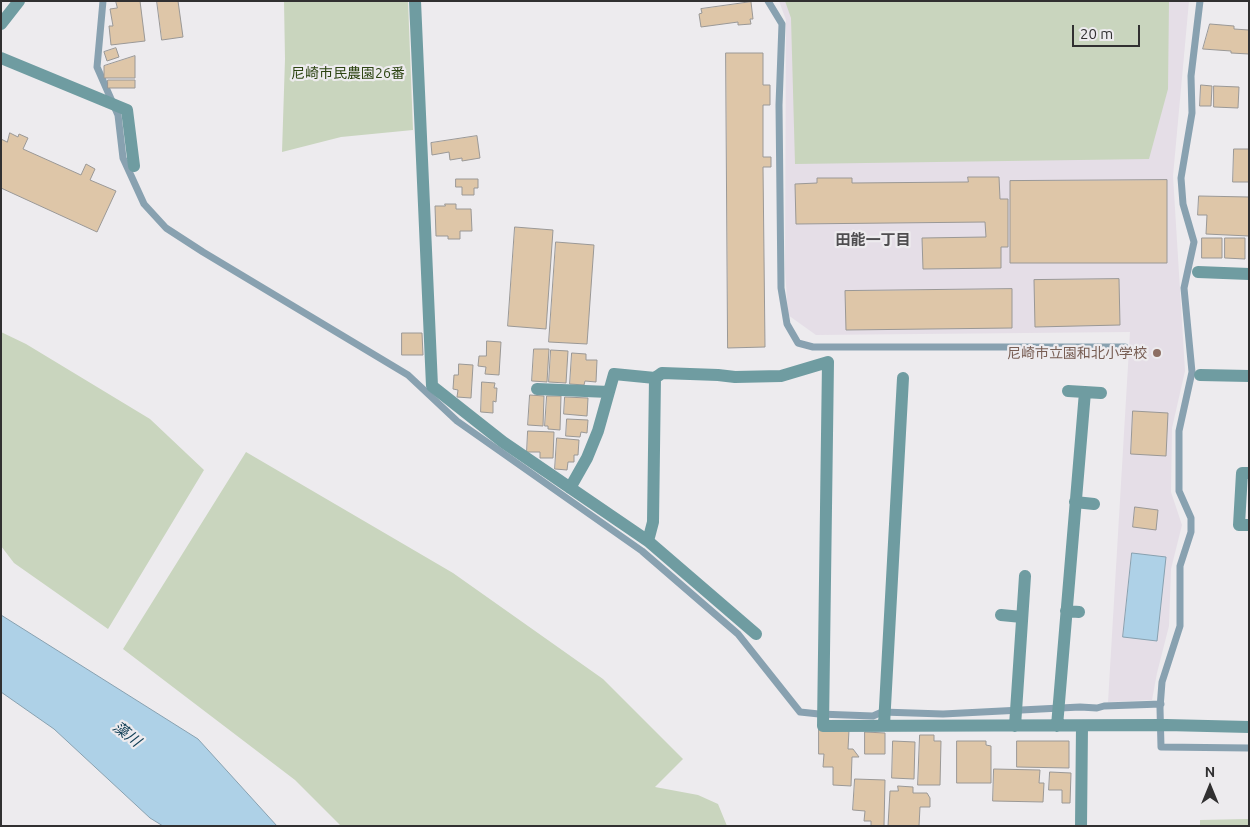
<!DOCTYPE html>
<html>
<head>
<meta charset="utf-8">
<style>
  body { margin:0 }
  #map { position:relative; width:1250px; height:827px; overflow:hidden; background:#edebee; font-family:Ubuntu,sans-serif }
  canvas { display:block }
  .frame { position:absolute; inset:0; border:2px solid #313031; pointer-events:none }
  .north { position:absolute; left:1185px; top:762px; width:50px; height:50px; -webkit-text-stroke:4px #edebee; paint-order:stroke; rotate:0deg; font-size:14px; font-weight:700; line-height:20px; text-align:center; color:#313031 }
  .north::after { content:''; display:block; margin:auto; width:18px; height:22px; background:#313031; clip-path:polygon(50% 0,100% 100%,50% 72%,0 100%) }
  .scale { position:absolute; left:1072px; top:25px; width:68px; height:22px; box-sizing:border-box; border:2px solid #313031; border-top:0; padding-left:6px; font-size:15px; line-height:18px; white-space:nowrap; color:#313031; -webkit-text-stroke:4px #edebee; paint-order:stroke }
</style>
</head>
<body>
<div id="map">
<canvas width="1250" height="827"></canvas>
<div class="frame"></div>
<div class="north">N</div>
<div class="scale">20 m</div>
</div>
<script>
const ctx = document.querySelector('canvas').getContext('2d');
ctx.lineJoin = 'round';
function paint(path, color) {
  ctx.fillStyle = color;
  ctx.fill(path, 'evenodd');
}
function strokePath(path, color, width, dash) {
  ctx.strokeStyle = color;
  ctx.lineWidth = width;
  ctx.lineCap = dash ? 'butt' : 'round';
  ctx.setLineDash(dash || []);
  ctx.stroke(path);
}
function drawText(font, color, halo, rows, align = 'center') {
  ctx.font = font + ' Ubuntu,"Noto Sans JP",sans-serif';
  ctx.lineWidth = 4.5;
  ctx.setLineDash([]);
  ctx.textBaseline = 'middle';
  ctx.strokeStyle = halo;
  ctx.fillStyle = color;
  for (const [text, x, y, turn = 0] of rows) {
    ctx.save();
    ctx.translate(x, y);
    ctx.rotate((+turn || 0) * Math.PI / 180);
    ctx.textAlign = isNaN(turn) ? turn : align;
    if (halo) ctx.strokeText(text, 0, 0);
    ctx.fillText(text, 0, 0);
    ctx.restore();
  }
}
paint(new Path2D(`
  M779 1H1189L1173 176 1185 371 1172 428 1171 492 1182 525 1171 569 1169 626 1157 673 1152 700 1108 702 1130 332 816 335 788 315 785 269 786 20Z`), '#e5dee7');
paint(new Path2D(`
  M284 1H408L413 130 341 137 282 152 285 59Z
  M785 1H1169L1168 89 1149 159 795 164 791 18Z
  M1 332 26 344 150 419 204 470 108 629 14 563 1 546Z
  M246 452 453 573 603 679 683 759 655 787 698 795 718 804 727 826H341L295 780 123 649Z
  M1249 819V826H1200V820Z`), '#c9d5be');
const water = new Path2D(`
  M1132 553 1166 557 1157 641 1123 637Z
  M1 615 198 739 277 826H163L150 818 54 729 1 692Z`);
paint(water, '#aed1e7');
strokePath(water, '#88a1b0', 1);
strokePath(new Path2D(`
  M103 1 97 67 118 115 123 158 144 204 166 228 203 252 408 375 457 421 642 551 738 634 800 712 819 714 873 716 882 712 943 714 1080 707 1097 708 1104 706 1161 704
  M768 1 782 24 779 105 781 288 787 324 798 343 813 347H1125
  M1200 1 1191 76 1192 113 1181 178 1183 204 1194 242 1184 288 1192 372 1179 431V491L1191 518V532L1180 566V626L1162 682 1160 708 1161 747 1249 748`), '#88a1b0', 7);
const building = new Path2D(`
  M116 1H140L145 41 111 45 109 26H113L110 9 117 8Z
  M157 1H178L183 37 162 40Z
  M751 2 753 19H750L751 24 738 25V22L701 27 699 14 702 13 701 9Z
  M1210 24 1234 26V29L1249 30V54L1231 53V51L1203 49Z
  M116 48 119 57 107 61 104 52Z
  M726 53H763V85H770V105H763V157H771V167H763L765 347 728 348Z
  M135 56V78H104V66Z
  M108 80H135V88H108Z
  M1201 85 1212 86 1211 106H1200Z
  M1214 86 1239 87 1238 108 1214 107Z
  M10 133 18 137 19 134 28 138 23 149 81 175 86 164 95 169 90 180 116 191 97 232 1 188V139L7 142Z
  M477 136 480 158 462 161V158L450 160 449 152 432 155 431 143Z
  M1234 149H1249V182H1233Z
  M968 177H999L1000 199H1008V247H1001V268L923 269 922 238 986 237 985 222 796 224 795 184 817 183V178H852V183L968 182Z
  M456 179H478V188H474V195H462V187H456Z
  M1167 180V263H1010V181Z
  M1199 196 1249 197V236L1206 234 1207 215H1198Z
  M445 204H456V209H471L472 231H460V239H448V236H436L435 206H445Z
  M515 227 553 230 546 329 508 326Z
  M1202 238H1222V258H1202Z
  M1225 238H1245V259L1225 258Z
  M556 242 594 245 587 344 549 342Z
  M1119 279 1120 325 1035 327 1034 280Z
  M1012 289V328L846 330 845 291Z
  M402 333H422L423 355H402Z
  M487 341 501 342 499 375 485 374 486 367 478 366 479 356H486Z
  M534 349H549L547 382 532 381Z
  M551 350 568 351 566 383 549 382Z
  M572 353 586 354V360H597L596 382 585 381 584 385 570 384Z
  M459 364 473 365 471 398 457 397 458 390 453 389 454 375H458Z
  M482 382 495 383 494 388H497L496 402 493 401V413L481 412Z
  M530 395 544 396 543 426 528 425Z
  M547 396H561L560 430 548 429V426H545Z
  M565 397 588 398 587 416 564 414Z
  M1133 411 1168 413 1166 456 1131 454Z
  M567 419 588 420 587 433 581 432 580 437 566 436Z
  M528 431 554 432 553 458H540V452H527Z
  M557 438 579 440 578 455H574V462H568L567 470 555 469Z
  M1135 507 1158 510 1156 530 1133 527Z
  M819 729 849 730 848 749H853L859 757H852L851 786 833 785V767H823L824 754H819Z
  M865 732 885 733V754H865Z
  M920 735H934V741H941L940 785H918Z
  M893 741 915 742 914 779 892 778Z
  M957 741H986V745L991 746V783H957Z
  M1017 741H1069V768L1017 767Z
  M994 769 1040 770 1039 783H1044L1043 802 993 801Z
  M1050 772 1071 773 1070 803H1062V790H1049Z
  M855 779 885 780 884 826H871V821H864L865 811 853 810Z
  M898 786 913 787V793H927L930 798V807H920L919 826H888L890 791H898Z`);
paint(building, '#dec6a8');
strokePath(building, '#9a9896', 1);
strokePath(new Path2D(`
  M415 1 432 386 503 442 648 541 756 634
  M1 24 19 1
  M1 58 127 110 134 166
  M1198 272 1249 274
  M1200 375 1249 376
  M537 389 609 392
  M1068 391 1101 393
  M1249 473H1242L1239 525H1249
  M570 488 587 458 598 431 614 374 655 378 662 373 718 375 735 377 781 376 828 362 823 726 1166 725 1249 727
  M1075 502 1094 504
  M648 541 653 522 655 378
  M1066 611 1079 612
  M1001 615 1022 617
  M884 725 903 378
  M1015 726 1025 576
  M1057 726 1085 392
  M1081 826 1082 726`), '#6f9ca1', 12);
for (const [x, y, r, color] of [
  [1157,353,5,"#8d6e63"]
]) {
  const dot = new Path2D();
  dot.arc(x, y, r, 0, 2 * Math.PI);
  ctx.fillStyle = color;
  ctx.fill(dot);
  strokePath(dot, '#edebee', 2);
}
drawText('14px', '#2d4412', '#edebee', [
  ["尼崎市民農園26番",348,73]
]);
drawText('14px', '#785e54', '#edebee', [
  ["尼崎市立園和北小学校",1147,353]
], 'right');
drawText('bold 15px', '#4f4e50', '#edebee', [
  ["田能一丁目",873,240]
]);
drawText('italic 15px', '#0e3c53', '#edebee', [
  ["藻川",127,734,38]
]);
</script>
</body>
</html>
